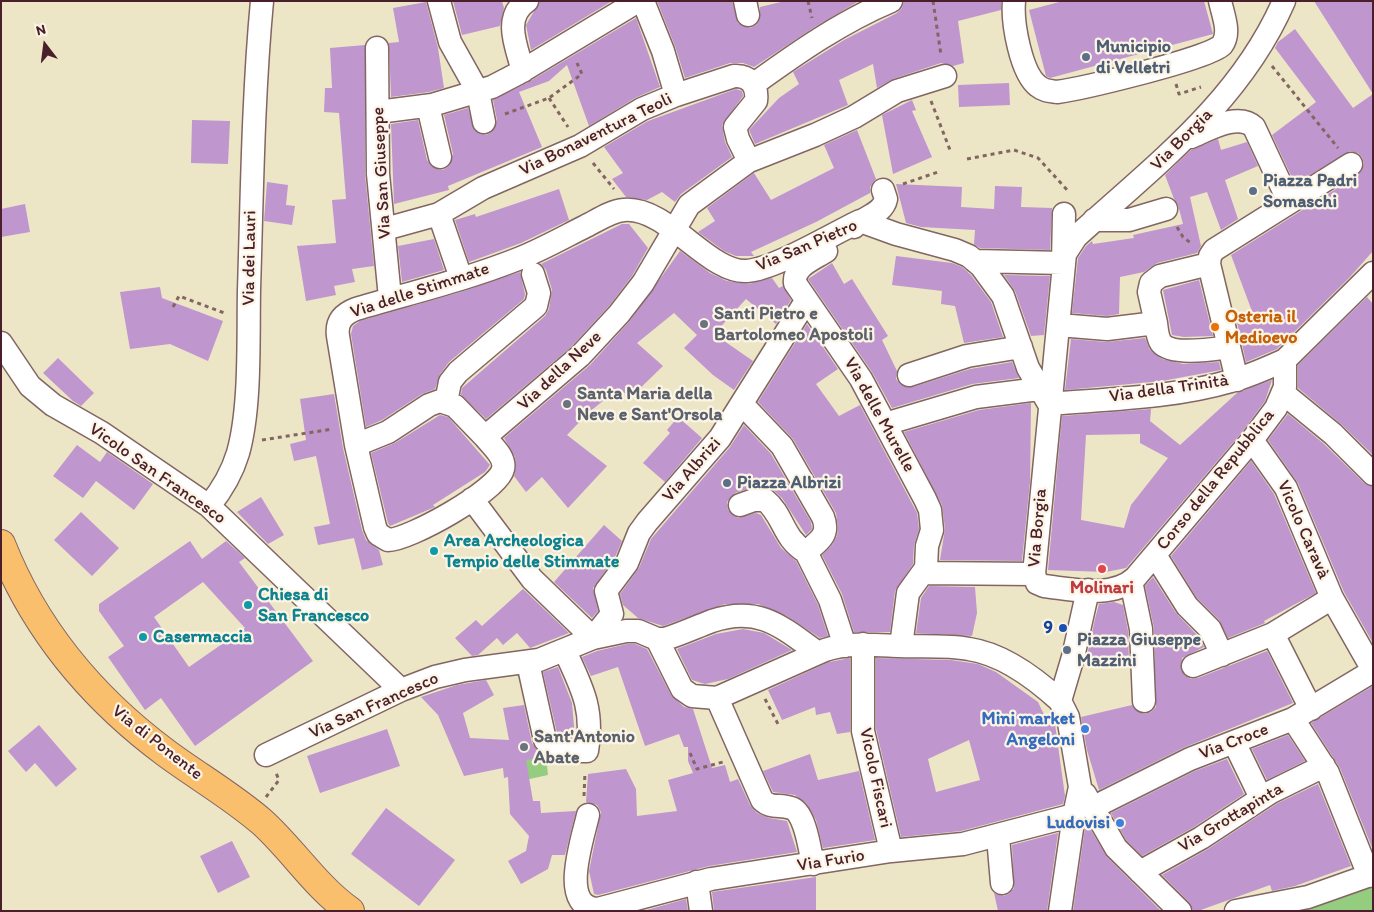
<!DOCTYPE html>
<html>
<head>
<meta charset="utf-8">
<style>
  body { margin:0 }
  #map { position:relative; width:1374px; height:912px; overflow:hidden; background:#ece6c7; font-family:Itim,sans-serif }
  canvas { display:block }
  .frame { position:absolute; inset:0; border:2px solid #4a1f2b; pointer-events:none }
  .north { position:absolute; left:20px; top:20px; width:50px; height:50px; -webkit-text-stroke:4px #fcf5e5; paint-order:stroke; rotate:345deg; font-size:14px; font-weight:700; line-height:20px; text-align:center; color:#4a1f2b }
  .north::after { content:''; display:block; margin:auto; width:18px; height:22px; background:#4a1f2b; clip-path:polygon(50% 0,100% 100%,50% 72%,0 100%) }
</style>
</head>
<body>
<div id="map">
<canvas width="1374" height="912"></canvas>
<div class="frame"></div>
<div class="north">N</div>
</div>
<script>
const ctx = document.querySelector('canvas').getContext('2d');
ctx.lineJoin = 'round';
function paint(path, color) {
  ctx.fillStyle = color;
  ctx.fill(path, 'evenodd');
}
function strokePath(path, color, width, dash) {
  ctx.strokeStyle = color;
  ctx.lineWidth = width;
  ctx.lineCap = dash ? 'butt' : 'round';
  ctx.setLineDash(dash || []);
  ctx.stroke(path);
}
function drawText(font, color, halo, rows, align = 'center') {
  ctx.font = font + ' Itim,sans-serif';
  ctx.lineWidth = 4.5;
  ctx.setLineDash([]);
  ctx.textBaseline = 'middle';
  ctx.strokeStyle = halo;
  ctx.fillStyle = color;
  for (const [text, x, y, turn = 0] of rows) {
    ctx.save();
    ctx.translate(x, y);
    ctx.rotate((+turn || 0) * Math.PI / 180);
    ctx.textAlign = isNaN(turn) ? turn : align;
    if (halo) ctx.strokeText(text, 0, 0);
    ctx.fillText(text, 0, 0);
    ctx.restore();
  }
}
paint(new Path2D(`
  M546 756 548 775 511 783 507 763Z
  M1373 882V911H1273Z`), '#94cc80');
paint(new Path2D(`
  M453 1H502L504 8 500 26 462 35Z
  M540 1H612L531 50 526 25Z
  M657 1H732L738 23 750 28 756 25 760 19V7L785 1H859L813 28 754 67 743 63H730L685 78 675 46Z
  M904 1H1001V10L958 21 964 63 953 66 941 63 893 79 877 88 873 64 839 80 848 105 755 144 749 130 779 98 799 84 793 72 844 40 897 13 902 8Z
  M1063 1H1204L1213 34 1050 78 1046 76 1029 10Z
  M1314 1H1373V94Z
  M426 2 438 48 444 88 429 92 391 97 389 43 399 42 393 8Z
  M636 18 660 87 635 98 589 126 567 65 549 81 519 92 542 147 448 186 449 190 394 204 391 124 418 120 427 160 436 169 443 170 449 166 453 154 444 115 468 108 475 131 486 135 492 132 497 120 493 100 527 83Z
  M1295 29 1353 108 1373 94V251L1350 277 1277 349 1246 362 1237 322 1253 314 1231 255 1358 175 1364 164 1362 157 1358 153 1350 151 1295 184 1272 135 1316 102 1275 48 1278 42Z
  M365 45V174L374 266 352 269 355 282 334 286 336 295 306 301 297 246 336 243 332 200 346 199 339 113 324 112 325 88H332L330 48Z
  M1009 83 1010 105 959 107 958 85Z
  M736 89 742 91 743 96 722 125 725 142 732 157 681 194 675 202 662 192 647 200 626 197 612 179 623 173 604 147 648 121Z
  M912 100 916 110 912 111 932 157 893 174 882 115Z
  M192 120 230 121 228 164 191 163Z
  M857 130 876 179 870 187V193L816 222 751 252 754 256H736L724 251 698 232 715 221 707 208 754 173 771 200 834 168 824 145Z
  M1218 139 1221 150 1247 142 1258 166 1225 180 1238 219 1221 230 1207 192 1190 197 1201 246 1197 253 1157 263 1144 272 1120 277 1119 314 1107 316 1072 313 1078 258 1086 246 1092 241 1093 244 1134 238 1133 235 1183 224 1178 205 1174 199 1165 175 1191 150Z
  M267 182 288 185 286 205 295 206 292 225 264 221Z
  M896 184 962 187 961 207 994 209 995 186 1022 187 1021 207 1052 208 1050 250 980 248 974 244 975 230 921 227 906 223Z
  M559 189 569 220 521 243 469 262 455 220 475 214 476 217Z
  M25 204 30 232 1 237V209Z
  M622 224H629L648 248 632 276 609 306 571 347 486 419 461 395 462 388 545 316 549 309 552 290 546 270 541 264Z
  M434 239 444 270 402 282 398 246Z
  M680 251 710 273 727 281 749 284 772 278 779 288 783 286 791 300 776 324 746 299 714 334 753 361 734 390 713 375 684 348 697 335 674 313 637 343 663 366 630 398 619 388 588 413 567 435 607 466 568 508 542 477 526 492 514 476 516 466 515 457 504 438 590 365 629 322Z
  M896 256 952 263 962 267 971 275 991 302 1003 337 964 343 955 306 941 304 942 291 892 285Z
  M832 263 844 284 852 279 888 336 882 340 897 371 896 379 901 385 913 387 970 369 1012 362 1019 378 972 384 892 408 872 372 808 279Z
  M520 272 525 294 524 299 449 362 440 374 435 389 422 394 382 420 366 427 351 334 353 326 360 321 461 292Z
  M1004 275 1050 276 1044 335 1031 336 1015 291Z
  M1199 280 1213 336 1184 337 1172 335 1163 290Z
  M160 287 162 298 223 321 208 361 170 344 130 349 120 292Z
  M1367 297 1373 304V455L1341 424 1298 388V365Z
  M807 324 838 369 816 384 839 416 860 405 917 513 919 529 914 545 913 564 895 591 890 632H854L842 594 822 555 832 545 837 536 838 528 836 513 793 439 758 402Z
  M1145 338 1150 350 1162 359 1183 364 1219 362 1221 370 1162 381 1065 390 1071 339 1106 342Z
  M58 358 94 393 81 406 73 401 43 373Z
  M1272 380 1265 401 1242 432 1126 568 1106 572 1048 570 1062 416 1151 409 1150 421 1180 445 1237 393ZM1140 434V443L1168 458 1131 505 1124 528 1081 520 1086 435Z
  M334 394 343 448 362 530 366 540 379 550 383 565 362 570 354 538 318 545 314 527 330 524 316 456 294 461 290 444 306 440 300 399Z
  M1031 403 1030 482 1022 561 940 560 945 529 942 505 904 432 979 410Z
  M1288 414 1324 444 1364 483 1373 487V643L1344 592 1298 483 1268 440Z
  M440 415 448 417 490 465 485 472 433 505 435 507 390 526 388 523 371 453 395 443Z
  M678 417 702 438 665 482 643 463 670 433 667 430Z
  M744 425 771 454 811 522 812 529 806 535 782 498 774 491 766 487 750 488 735 493 727 502 728 510 738 518 756 513 761 515 781 548 796 561 818 605 828 636 820 638 787 616 758 604H725L663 626 638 618 623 605 620 594 639 568 651 539 730 447Z
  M77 445 100 462 107 452 153 484 134 510 96 481 83 498 53 476Z
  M1251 461 1274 494 1316 593 1264 621 1265 623 1228 638 1219 620 1197 598 1171 556Z
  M261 497 284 535 268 544 237 512Z
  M81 512 119 548 92 576 54 540Z
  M604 525 622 541 615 557 593 588 598 611 592 618 554 582Z
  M190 541 202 559 226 541 245 558 239 562 313 661 195 746 161 698 145 710 108 657 124 646 99 611V604ZM203 582 245 628 189 667 154 617Z
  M1153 577 1176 613 1199 637 1204 647 1182 658 1181 670 1185 676 1191 679 1198 678 1267 651 1293 703 1185 747 1099 790 1087 750 1081 717 1132 705 1138 712 1145 714 1151 712 1156 707 1154 628 1145 586Z
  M929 586 975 587 977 613 972 636 916 633 921 598Z
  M523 589 569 633 530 648 517 633 503 645 497 638 478 655 472 656 455 638 476 620 482 626Z
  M1114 602 1123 605 1128 631 1129 663 1097 665 1086 660 1095 619 1099 604Z
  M743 629 764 633 792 650 728 679 705 684 692 680 677 649 716 634Z
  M627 644H635L647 649 671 695 684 707 693 709 712 768 725 765 730 782 738 779 750 805 757 813 769 818 787 821 797 852 709 866 598 895 594 894 589 871 601 812 597 805 586 802 588 774 626 769 636 789 637 816 677 811 668 780 693 773 688 761V747H684L679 734 645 746 618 667 591 676 582 657 597 651Z
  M850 658V732L837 734 830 712 816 715 815 707 782 720 768 690 829 662Z
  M876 658 951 660 978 664 996 672 1038 702 1049 725 1055 724 1065 796 1063 804 961 831 901 837 876 729ZM969 740 980 780 936 792 928 759Z
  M558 667 572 703 575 738H563L557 733 543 672Z
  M486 680 494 695 463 713 470 738 509 740 503 708 524 705 532 743 539 752 540 758 526 760 533 801H540L541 813 576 811 565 855H552L548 869 521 884 508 861 526 851 529 836 510 814 508 777 504 778 503 768 464 776 438 715 421 697 457 685Z
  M1373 686V850L1340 768 1311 723Z
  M39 725 77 769 56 787 35 763 26 772 8 751Z
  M387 729 400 766 320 793 307 756Z
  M1288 735 1305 761 1267 780 1252 749Z
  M810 754 818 780 859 771 875 840 823 848 816 820 806 803 795 795 773 792 763 771Z
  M1227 759 1244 794 1194 827 1142 856 1126 840 1111 813 1195 771Z
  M1318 784 1351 866 1295 886 1272 891 1270 885 1198 911H1193L1189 902 1162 875 1208 849 1278 803Z
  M386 808 455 860 419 906 351 854Z
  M1089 827 1107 857 1161 911H1073L1085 828Z
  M1058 833 1047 911H998L994 893 1004 896 1010 893 1014 888 1012 845Z
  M232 841 250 877 218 893 200 856Z
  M816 877V911H714L712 892Z
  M686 899 688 911H643Z`), '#bf96ce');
const minor = new Path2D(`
  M439 1 450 42 478 92 484 122
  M643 1 663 51 676 95
  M745 1 748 15
  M1014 1C1012 23 1021 73 1038 86 1044 91 1050 91 1057 92 1080 89 1212 58 1222 45 1231 33 1223 15 1220 1
  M1284 1C1240 102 1155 165 1076 237L1065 254 1034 574 1037 583 1044 586C1072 589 1112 599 1135 578L1252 440 1276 408 1285 387V360L1373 273
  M377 48 378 174 390 298
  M523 71C517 48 502 17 527 1
  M754 84C797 53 841 22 891 1
  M428 106 440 157
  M378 112 432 105 492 87 517 74 638 1
  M1191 137C1208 130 1238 112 1254 127L1289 202
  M749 161 815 135 854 117 897 91 945 76
  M439 214 461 278
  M1094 220H1129L1166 209
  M854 227C863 217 883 214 886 199L883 190
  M385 229 439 214 483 188 580 146 642 109 676 95 734 76C750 75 758 86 756 101L735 127 738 139 749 161 689 205 643 283 619 314 580 356 485 437C492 446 506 457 503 469 499 490 409 540 388 540L378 534 375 527 356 445 338 336C336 322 343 314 356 309 410 293 465 280 518 259 541 250 564 237 586 226 598 220 611 211 624 210 667 206 709 274 747 271 775 269 832 234 860 221L896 234 955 250 969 256 981 266 1003 296 1028 368 1049 404C1109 399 1173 398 1231 381 1250 376 1267 368 1285 360
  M826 251C814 259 793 266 795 283L861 379 925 499 930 510 932 530 927 546 926 568 908 593 901 646
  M975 261 1063 263 1064 214
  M1156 323 1149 292 1151 283 1160 276 1209 264
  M1059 325 1107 329 1156 323C1157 330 1157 337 1161 343 1172 356 1214 349 1229 347
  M1 343 30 386 53 405 102 433 209 506 401 690
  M909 375 967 356 1021 347
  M1237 380 1209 264 1210 256 1214 250 1351 164
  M1283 393 1333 434 1373 474
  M446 402 450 382 458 372 536 306 539 293 533 274
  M742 404 782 446 823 517C830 535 819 541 806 552L830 600 845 646
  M885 424 976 397 1039 389
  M1252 440 1286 488 1332 598
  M356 445 388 432 429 405 440 401 455 406 485 437
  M472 499 532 579 593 638 612 614 606 591 627 563 639 533 647 522 720 438 806 301
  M740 505 754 500H765C784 515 782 538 806 552
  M209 506C222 490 232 473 238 453 251 407 248 338 249 290 252 194 253 97 262 1
  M1155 555 1187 606 1210 629 1222 655
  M923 573 1034 574
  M1131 581 1141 629 1144 701
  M657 639 682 689 692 696 717 698
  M863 644V731L891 851
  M528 663 545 740 558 751H587C594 709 582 688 565 651
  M1193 666 1273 634
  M1311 709 1273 634 1332 598 1373 670
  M1293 719 1328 773 1369 876
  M1234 742 1261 798
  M266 755 401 690 435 677 465 670 539 660 593 638 626 631H638L657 639H665C681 634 696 627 712 621 759 605 782 627 818 653
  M1085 794 1116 848 1180 911
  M1092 808 1190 759 1293 719 1373 671
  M588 815C583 838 558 908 598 909L711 879 891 851 963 844 1074 815
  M998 837 1002 883
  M813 864C810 851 805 811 791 808 780 804 771 809 762 800L717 698 825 650C849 642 875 645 900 646 923 647 947 645 969 649 1002 654 1036 679 1060 701
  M1140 872 1201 838 1271 792 1324 766
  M697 882 701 911
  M1060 911 1074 815 1080 787 1068 717 1060 701 1073 657 1088 590
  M1236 911 1308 897 1373 874`);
const major = new Path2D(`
  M1 544C35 630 92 698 166 753 197 776 232 796 262 822 293 850 315 886 350 911`);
strokePath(minor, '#836562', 25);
strokePath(major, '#836562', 30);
strokePath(new Path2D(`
  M808 1 812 18
  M933 1 941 55
  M1272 66 1338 148
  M1176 84 1179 94 1201 87
  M549 98 568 127
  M931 101 950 150
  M505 114 549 98 582 74 577 63
  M967 159 1014 150 1038 158 1069 192
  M593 163 614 189
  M903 184 938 172
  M1177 227 1183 237 1192 244
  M173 307 179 296 227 314
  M262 440 333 429
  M765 699 779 726
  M690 753 697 769 723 762
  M584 796 585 772
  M266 797 279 780 276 773`), '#836562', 3, [4, 4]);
strokePath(minor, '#fff', 22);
strokePath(major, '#f9bf6d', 28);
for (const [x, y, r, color] of [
  [1086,57,5,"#5c6f8a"],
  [1253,191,5,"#5c6f8a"],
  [704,324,5,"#6b7280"],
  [1215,327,5,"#e8710a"],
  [567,404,5,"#6b7280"],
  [727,483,5,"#5c6f8a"],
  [434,551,5,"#0f9aa8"],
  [1102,569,5,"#e0444e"],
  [248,605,5,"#0f9aa8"],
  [1063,628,5,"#1a4fb4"],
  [143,637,5,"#0f9aa8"],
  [1067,650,5,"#5c6f8a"],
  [1085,729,5,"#3f7fe0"],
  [524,747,5,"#6b7280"],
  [1120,823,5,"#3f7fe0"]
]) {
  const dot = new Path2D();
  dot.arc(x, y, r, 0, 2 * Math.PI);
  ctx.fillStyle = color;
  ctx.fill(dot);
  strokePath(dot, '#fcf5e5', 2);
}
drawText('bold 18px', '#4e5e75', '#fcf5e5', [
  ["Municipio",1096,47],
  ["di Velletri",1096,68],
  ["Piazza Padri",1263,181],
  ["Somaschi",1263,202],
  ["Piazza Albrizi",737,483],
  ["Piazza Giuseppe",1077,640],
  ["Mazzini",1077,661]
], 'left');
drawText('18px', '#4a1f2b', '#fcf5e5', [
  ["Via Bonaventura Teoli",596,135,-26],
  ["Via Borgia",1182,140,-45],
  ["Via San Giuseppe",382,173,-93],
  ["Via San Pietro",807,246,-23],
  ["Via dei Lauri",250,258,-89],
  ["Via delle Stimmate",420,291,-18],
  ["Via della Neve",560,371,-43],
  ["Via della Trinità",1169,389,-8],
  ["Via delle Murelle",879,415,61],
  ["Via Albrizi",692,470,-49],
  ["Vicolo San Francesco",157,474,35],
  ["Corso della Repubblica",1216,480,-51],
  ["Via Borgia",1038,528,-85],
  ["Vicolo Caravà",1303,530,66],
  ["Via San Francesco",374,706,-24],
  ["Via Croce",1234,742,-21],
  ["Via di Ponente",157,743,38],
  ["Vicolo Fiscari",875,778,78],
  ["Via Grottapinta",1231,818,-31],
  ["Via Furio",831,861,-9]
]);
drawText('bold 18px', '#5b616d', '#fcf5e5', [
  ["Santi Pietro e",714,314],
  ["Bartolomeo Apostoli",714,335],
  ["Santa Maria della",577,394],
  ["Neve e Sant'Orsola",577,415],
  ["Sant'Antonio",534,737],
  ["Abate",534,758]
], 'left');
drawText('bold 18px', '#c56008', '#fcf5e5', [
  ["Osteria il",1225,317],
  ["Medioevo",1225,338]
], 'left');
drawText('bold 18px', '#0d838f', '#fcf5e5', [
  ["Area Archeologica",444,541],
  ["Tempio delle Stimmate",444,562],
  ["Chiesa di",258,595],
  ["San Francesco",258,616],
  ["Casermaccia",153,637]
], 'left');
drawText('bold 18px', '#be3a42', '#fcf5e5', [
  ["Molinari",1102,588]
]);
drawText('bold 18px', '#164399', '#fcf5e5', [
  ["9",1053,628]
], 'right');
drawText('bold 18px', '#366cbe', '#fcf5e5', [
  ["Mini market",1075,719],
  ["Angeloni",1075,740],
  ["Ludovisi",1110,823]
], 'right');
</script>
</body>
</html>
